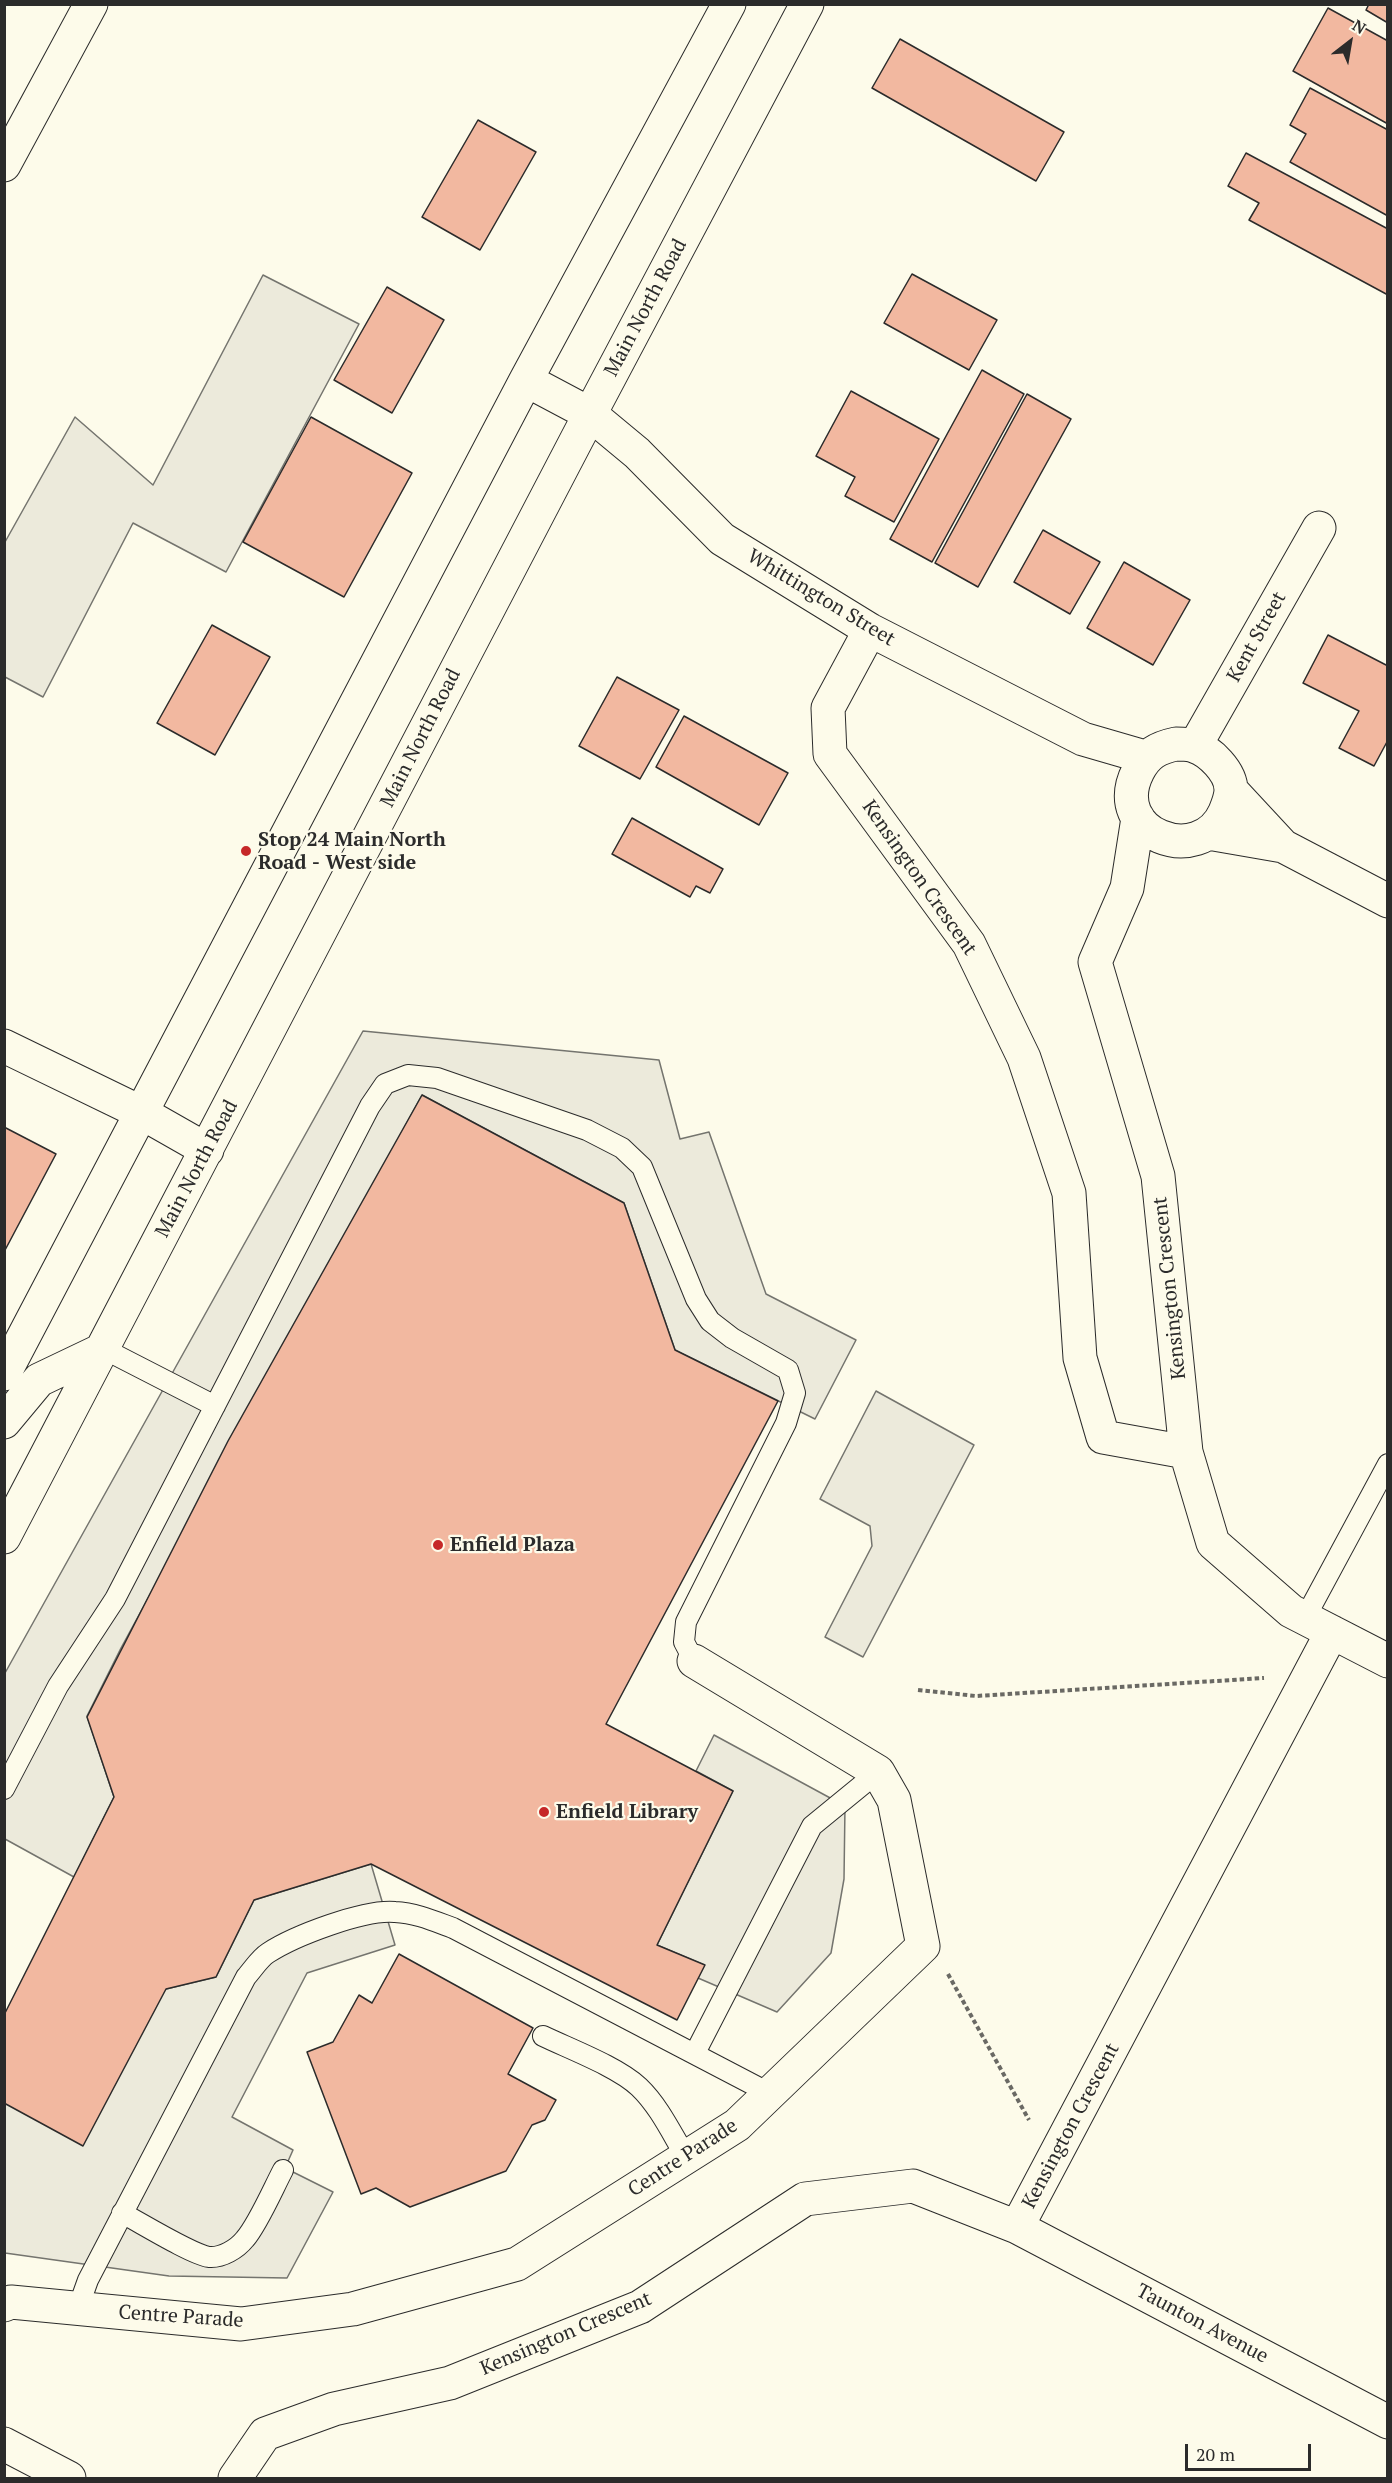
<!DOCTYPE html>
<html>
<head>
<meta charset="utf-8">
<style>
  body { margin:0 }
  #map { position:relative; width:1392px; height:2483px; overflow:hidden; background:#fdfbea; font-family:"PT Serif",serif }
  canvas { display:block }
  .frame { position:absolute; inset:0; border:6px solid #2b2b2b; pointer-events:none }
  .north { position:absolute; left:1320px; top:12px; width:60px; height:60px; -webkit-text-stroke:4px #fdfbea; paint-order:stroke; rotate:31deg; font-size:16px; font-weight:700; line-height:24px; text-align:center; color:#2b2b2b }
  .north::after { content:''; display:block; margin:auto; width:21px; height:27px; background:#2b2b2b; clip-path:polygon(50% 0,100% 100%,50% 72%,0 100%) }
  .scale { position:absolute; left:1185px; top:2444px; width:126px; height:27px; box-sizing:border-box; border:3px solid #2b2b2b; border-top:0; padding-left:8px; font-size:18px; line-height:21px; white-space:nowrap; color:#2b2b2b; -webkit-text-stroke:4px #fdfbea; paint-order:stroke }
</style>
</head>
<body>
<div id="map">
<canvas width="1392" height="2483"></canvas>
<div class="frame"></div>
<div class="north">N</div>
<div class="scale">20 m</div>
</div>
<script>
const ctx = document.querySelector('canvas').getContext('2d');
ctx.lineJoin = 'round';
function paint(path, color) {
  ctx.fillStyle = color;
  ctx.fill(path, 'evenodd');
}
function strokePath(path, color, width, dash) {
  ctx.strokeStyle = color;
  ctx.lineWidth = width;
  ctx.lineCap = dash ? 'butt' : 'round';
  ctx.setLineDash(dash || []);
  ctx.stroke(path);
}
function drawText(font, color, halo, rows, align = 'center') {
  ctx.font = font + ' "PT Serif",serif';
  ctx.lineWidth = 4.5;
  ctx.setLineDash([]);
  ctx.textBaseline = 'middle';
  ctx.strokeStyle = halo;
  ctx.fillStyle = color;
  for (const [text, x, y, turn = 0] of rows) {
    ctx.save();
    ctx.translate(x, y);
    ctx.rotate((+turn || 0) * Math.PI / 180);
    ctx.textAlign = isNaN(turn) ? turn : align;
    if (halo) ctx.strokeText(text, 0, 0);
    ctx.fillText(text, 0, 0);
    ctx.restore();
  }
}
const parking = new Path2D(`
  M263 275 359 324 226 572 133 523 43 697 5 677V542L75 417 153 485Z
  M363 1031 659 1060 680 1139 709 1132 766 1294 856 1340 815 1419 675 1350 624 1203 422 1095 121 1648 87 1716 114 1797 74 1877 5 1839V1673Z
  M876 1391 974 1445 863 1657 825 1637 872 1546 870 1526 820 1499Z
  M714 1735 845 1806 844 1879 831 1953 777 2012 698 1978 704 1965 657 1945 733 1791 696 1771Z
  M371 1864 395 1945 307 1973 232 2117 293 2150 285 2168 333 2192 287 2278 169 2276 5 2253V2103L166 1989 216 1977 254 1900Z`);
paint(parking, '#eceadb');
strokePath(parking, '#74746e', 1.5);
const building = new Path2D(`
  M1369 4H1388V23L1366 10Z
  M1328 8 1388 41V124L1293 71Z
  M900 39 1064 132 1036 181 872 88Z
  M1310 88 1388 130V216L1290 162 1306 134 1290 125Z
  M478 120 536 152 480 250 422 217Z
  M1246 153 1388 229V295L1249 220 1259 203 1228 186Z
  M912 274 997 320 969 370 884 323Z
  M387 287 444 320 392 413 334 380Z
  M982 370 1024 394 932 562 890 539Z
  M851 391 939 439 894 522 845 496 855 477 816 456Z
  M1027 394 1071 419 978 587 935 563Z
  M311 417 412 473 344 597 243 542Z
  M1043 530 1100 562 1070 614 1014 582Z
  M1124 562 1190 600 1153 665 1087 628Z
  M212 625 270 657 215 755 157 723Z
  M1328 635 1388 666V740L1374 766 1339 748 1359 711 1303 683Z
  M617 677 679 710 640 779 579 746Z
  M684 716 788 773 759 825 656 767Z
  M632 818 723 869 710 893 696 886 690 897 612 854Z
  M422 1095 624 1203 675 1350 778 1401 606 1724 733 1791 657 1945 705 1965 677 2020 371 1864 254 1900 216 1977 166 1989 83 2146 4 2103V2015L114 1797 87 1717 228 1441Z
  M4 1127 56 1154 4 1252Z
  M399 1954 533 2028 508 2074 556 2100 545 2120 532 2125 506 2171 410 2207 376 2188 361 2194 307 2052 333 2042 359 1995 372 2003Z`);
paint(building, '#f2b8a0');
strokePath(building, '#2b2b2b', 1.5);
const service = new Path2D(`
  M104 1349 215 1406
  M1305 1618 1388 1464
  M4 1789 58 1686 115 1599 370 1106 385 1084 408 1075 437 1078 587 1130 622 1148 642 1167 696 1299 710 1321 732 1338 788 1370 795 1393 786 1423 686 1622 684 1642 694 1661
  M543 2036C570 2049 618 2067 639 2087 659 2106 672 2134 686 2157
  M695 2053 812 1826 878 1772
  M122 2213C141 2223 191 2254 209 2257 222 2258 237 2249 245 2239 258 2224 273 2189 283 2170
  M78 2308 88 2280 246 1977C253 1969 260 1958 268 1953 294 1936 364 1909 395 1912 416 1913 434 1921 453 1928L769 2093`);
const minor = new Path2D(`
  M4 165 91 4
  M590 414 637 453 722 539 870 630 1083 739 1145 757
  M870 630 828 708 830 754 969 944 1024 1058 1069 1193 1080 1358 1103 1437 1186 1452
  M1176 744C1182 744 1189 744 1194 746 1210 751 1231 772 1231 790 1231 796 1227 807 1225 812 1200 869 1106 834 1138 771 1147 754 1157 748 1176 744Z
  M1195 746 1319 528
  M1231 790 1283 846
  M1138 818 1127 888 1095 962 1158 1176 1186 1452 1213 1543 1291 1611 1388 1661
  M1208 833 1283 846 1388 901
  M4 1046 142 1113
  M1017 2227 1332 1632
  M4 2305 11 2302 241 2324 353 2309 517 2264 737 2125 923 1946 894 1800 878 1772 694 1661
  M4 2444 69 2478
  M235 2478 265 2434 334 2409 450 2383 640 2307 805 2199 913 2186 1017 2227 1388 2422`);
const trunk = new Path2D(`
  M526 380 590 414
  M142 1113 207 1150
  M4 1374 526 380 729 4
  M4 1422 39 1380 104 1349
  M4 1537 590 414 807 4`);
strokePath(service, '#2b2b2b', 22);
strokePath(minor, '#2b2b2b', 35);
strokePath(trunk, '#2b2b2b', 35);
strokePath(new Path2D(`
  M918 1690 976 1696 1264 1678
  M948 1974 1029 2120`), '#6a6964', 4, [4.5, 3]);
strokePath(service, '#fdfbea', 20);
strokePath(minor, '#fdfbea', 33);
strokePath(trunk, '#fdfbea', 33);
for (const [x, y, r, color] of [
  [246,851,6,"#c62828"],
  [438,1545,6,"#c62828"],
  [544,1812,6,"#c62828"]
]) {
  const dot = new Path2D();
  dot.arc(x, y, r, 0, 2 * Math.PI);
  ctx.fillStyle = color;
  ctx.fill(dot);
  strokePath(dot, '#fdfbea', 2);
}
drawText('20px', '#2b2b2b', '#fdfbea', [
  ["Main North Road",646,308,-62],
  ["Whittington Street",821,598,31],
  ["Kent Street",1257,637,-61],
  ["Main North Road",421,738,-63],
  ["Kensington Crescent",919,878,55],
  ["Main North Road",197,1169,-62],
  ["Kensington Crescent",1170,1288,-96],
  ["Kensington Crescent",1071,2126,-62],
  ["Centre Parade",683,2158,-33],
  ["Centre Parade",181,2317,4],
  ["Taunton Avenue",1202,2324,28],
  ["Kensington Crescent",566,2334,-23]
]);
drawText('bold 20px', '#2b2b2b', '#fdfbea', [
  ["Stop 24 Main North",258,840],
  ["Road - West side",258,863],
  ["Enfield Plaza",450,1545],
  ["Enfield Library",556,1812]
], 'left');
</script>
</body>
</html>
